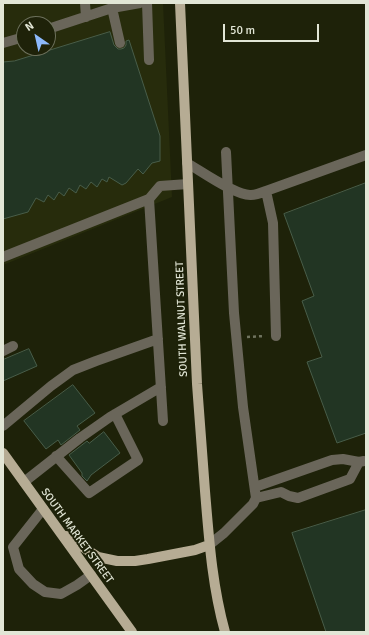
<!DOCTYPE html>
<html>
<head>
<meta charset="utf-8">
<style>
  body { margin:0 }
  #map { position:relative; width:369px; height:635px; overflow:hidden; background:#1e2209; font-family:Signika,sans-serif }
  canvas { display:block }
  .frame { position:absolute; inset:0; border:4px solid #e2e6d6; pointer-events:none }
  .north { position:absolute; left:16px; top:16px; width:40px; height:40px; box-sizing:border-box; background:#1e2209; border:1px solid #6c705b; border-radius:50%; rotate:326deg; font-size:11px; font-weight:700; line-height:16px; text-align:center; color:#e2e6d6 }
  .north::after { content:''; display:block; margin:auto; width:14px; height:18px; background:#8cb9fc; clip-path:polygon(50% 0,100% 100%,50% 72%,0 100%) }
  .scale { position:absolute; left:223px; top:24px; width:96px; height:18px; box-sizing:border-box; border:2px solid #e2e6d6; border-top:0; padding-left:5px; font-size:12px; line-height:14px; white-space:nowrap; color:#e2e6d6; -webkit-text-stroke:3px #1e2209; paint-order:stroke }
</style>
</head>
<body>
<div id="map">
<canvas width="369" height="635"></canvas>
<div class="frame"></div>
<div class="north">N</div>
<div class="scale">50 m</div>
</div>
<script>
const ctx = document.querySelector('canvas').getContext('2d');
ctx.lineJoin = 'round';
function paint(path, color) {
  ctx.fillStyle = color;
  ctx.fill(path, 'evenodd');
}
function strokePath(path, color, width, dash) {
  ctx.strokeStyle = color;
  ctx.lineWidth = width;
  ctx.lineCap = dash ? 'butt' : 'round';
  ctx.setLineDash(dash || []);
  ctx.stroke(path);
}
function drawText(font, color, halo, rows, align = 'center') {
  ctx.font = font + ' Signika,sans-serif';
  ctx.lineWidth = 4;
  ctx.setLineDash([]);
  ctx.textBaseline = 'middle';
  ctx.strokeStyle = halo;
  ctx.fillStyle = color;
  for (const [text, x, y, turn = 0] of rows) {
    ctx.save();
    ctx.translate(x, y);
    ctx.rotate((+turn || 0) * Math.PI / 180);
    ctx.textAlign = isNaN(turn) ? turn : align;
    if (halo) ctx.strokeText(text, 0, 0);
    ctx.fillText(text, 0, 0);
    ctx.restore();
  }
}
paint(new Path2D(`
  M3 3H163L172 197 3 265ZM24 24H48V48H24Z`), '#272c0c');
const building = new Path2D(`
  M110 32 114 45 118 49H121L124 48 126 45V41L129 40 160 136V161L152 163 143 174 138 169 126 183 122 185 109 177 107 182 102 179 97 187 91 182 86 189 80 185 76 193 69 188 64 196 59 192 54 200 48 195 44 202 36 198 28 212 3 219V62L14 61Z
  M366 183V433L337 443 307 362 322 357 302 301 314 296 284 214Z
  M29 349 37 366 3 381V360Z
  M73 385 95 413 77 426 80 430 61 445 58 440 46 449 24 421Z
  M104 432 120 453 91 475 87 481 82 476V473L69 455 87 441 89 443Z
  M366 510V632H326L292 533Z`);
paint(building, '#223523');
strokePath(building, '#485d49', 1);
strokePath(new Path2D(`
  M247 337 265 336`), '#6f735e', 2.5, [3, 3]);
strokePath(new Path2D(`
  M85 3 86 17
  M147 3 149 60
  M112 8 120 43
  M48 29 112 8 140 3
  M3 43 24 37
  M187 163C201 171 236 196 251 195 256 195 261 193 266 191L366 155
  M266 191 273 223 276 336
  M149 199 163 421
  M3 257 149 199 160 186 188 184
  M3 351 13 346
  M3 426 51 386 73 370 96 361 158 339
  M56 456 89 493 138 460 115 414
  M24 482 80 438 110 417 161 387
  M255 487 332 460 343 459 359 462 364 461
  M256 498 281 492 289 496 298 498 350 479 359 462
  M43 509 13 547 19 569 33 584 45 592 61 594 77 585 91 575
  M209 545 224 533 253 504 256 498 243 407 234 313 226 152`), '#6a665a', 10);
strokePath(new Path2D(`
  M180 3 197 384C200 420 202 455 205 491 209 539 212 585 225 632
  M3 453 132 632
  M66 536 98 557 117 561H135L148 559 195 550 209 545`), '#b6ac94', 10);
drawText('11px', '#e2e6d6', '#1e2209', [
  ["SOUTH WALNUT STREET",182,319,-92],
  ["SOUTH MARKET STREET",77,536,54]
]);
</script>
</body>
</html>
